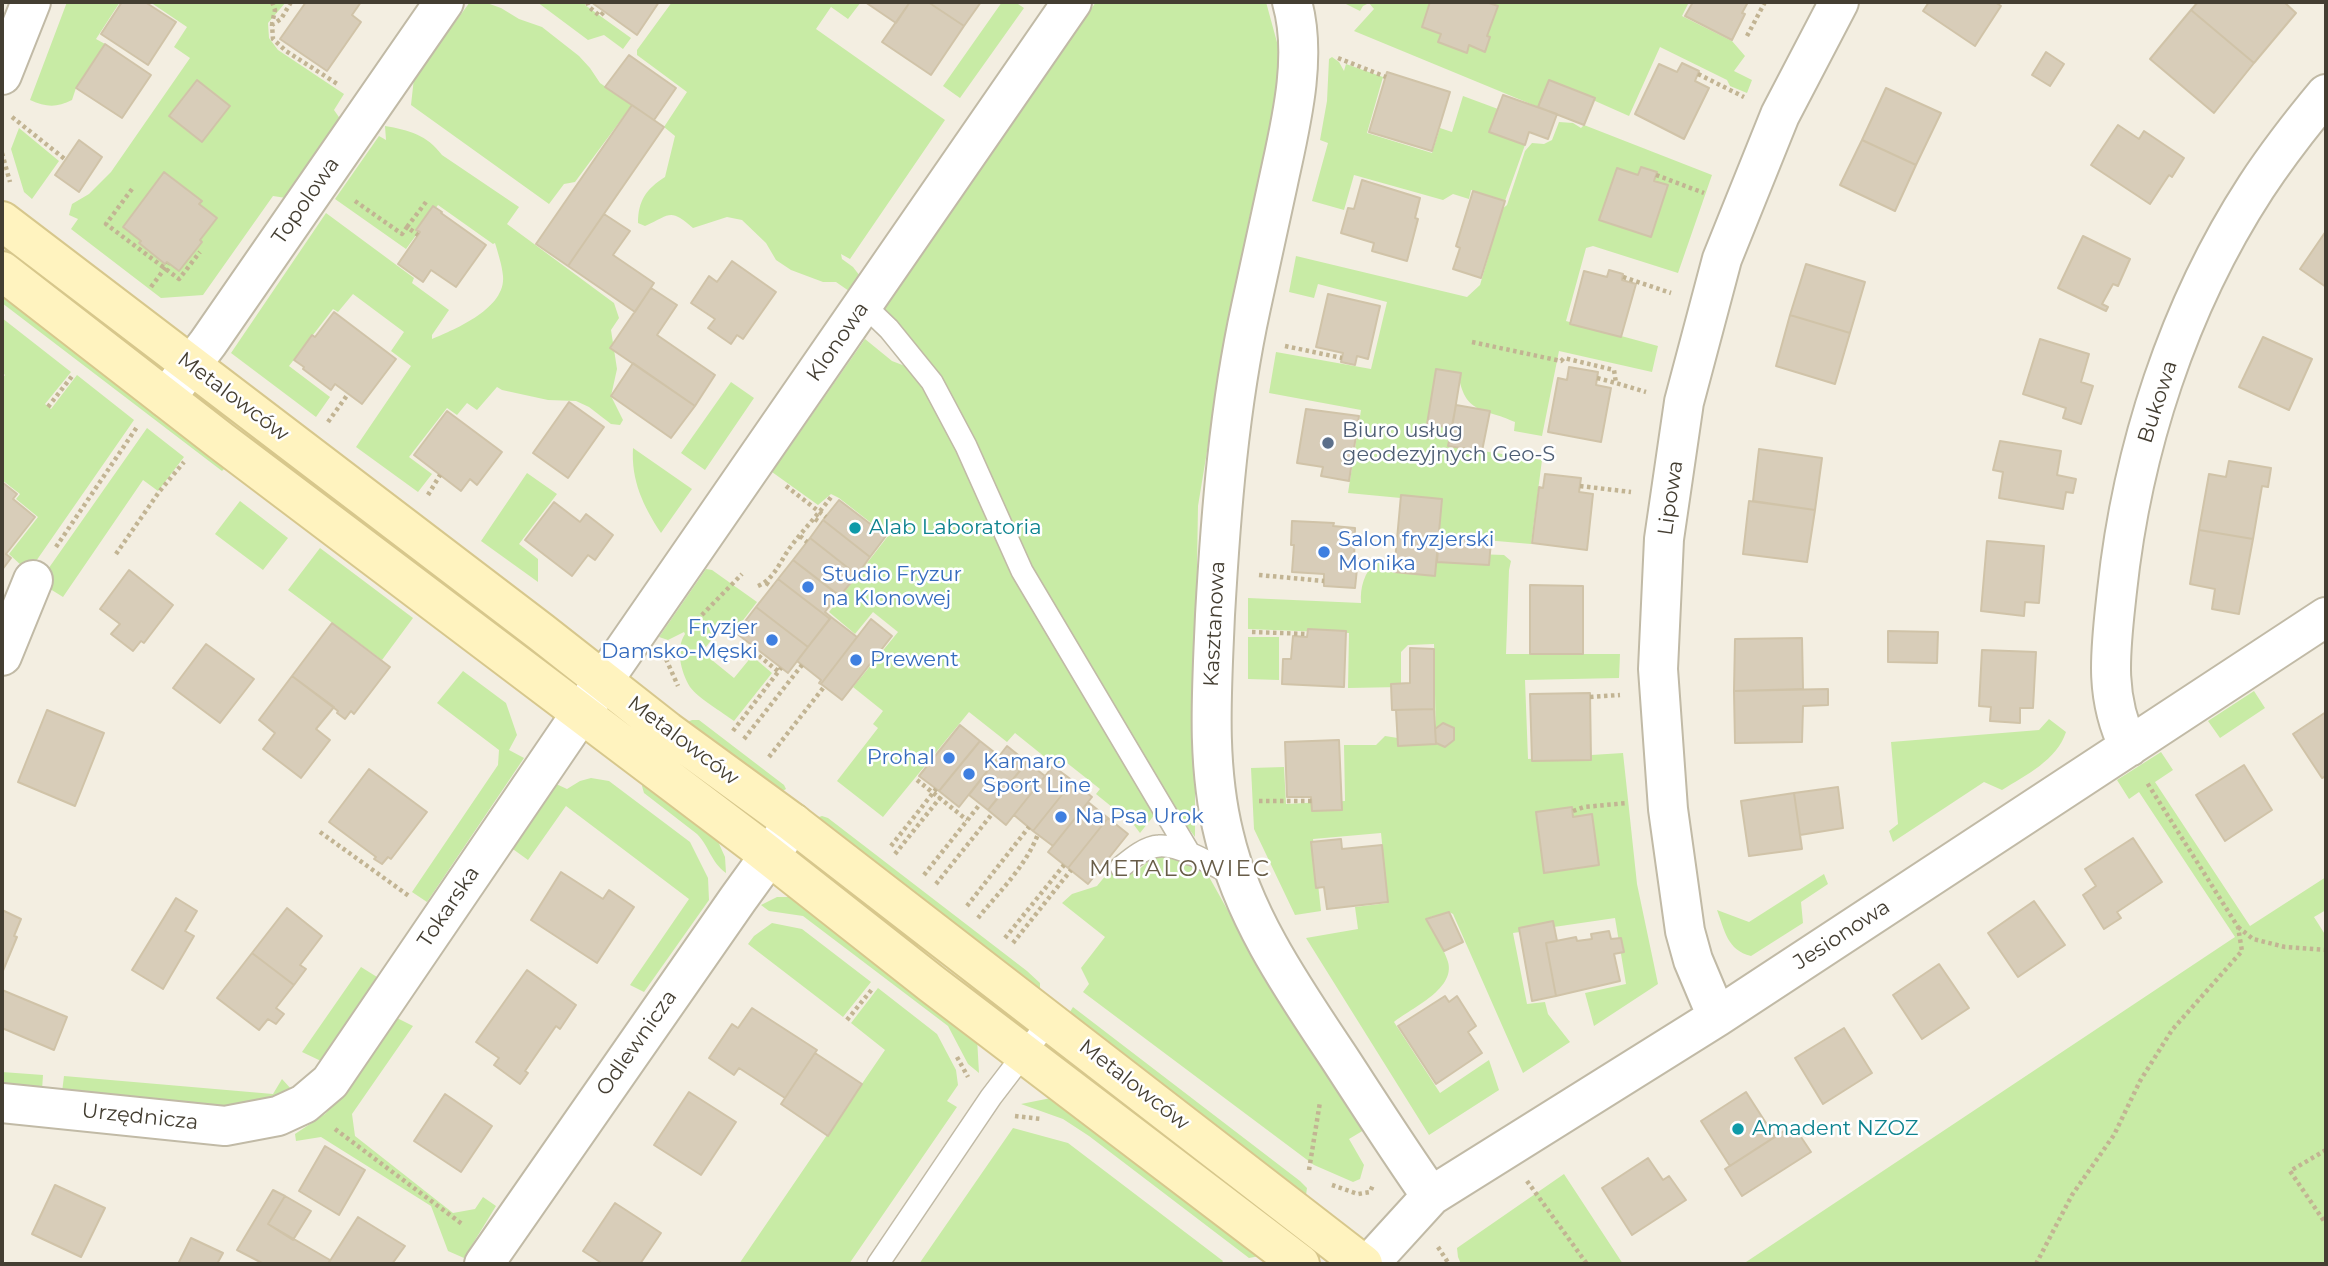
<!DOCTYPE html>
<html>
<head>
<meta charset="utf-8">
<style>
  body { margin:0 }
  #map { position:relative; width:2328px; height:1266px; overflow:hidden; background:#f3eee1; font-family:Montserrat,sans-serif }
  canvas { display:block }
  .frame { position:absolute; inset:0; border:4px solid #443e32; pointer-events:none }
</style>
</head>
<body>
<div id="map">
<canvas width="2328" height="1266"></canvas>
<div class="frame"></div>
</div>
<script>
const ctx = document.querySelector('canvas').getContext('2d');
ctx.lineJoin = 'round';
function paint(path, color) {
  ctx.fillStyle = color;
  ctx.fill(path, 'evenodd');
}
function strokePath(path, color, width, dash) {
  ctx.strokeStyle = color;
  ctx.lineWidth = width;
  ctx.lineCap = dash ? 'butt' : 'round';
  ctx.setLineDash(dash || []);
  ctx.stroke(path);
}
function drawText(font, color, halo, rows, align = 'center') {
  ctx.font = font + ' Montserrat,sans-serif';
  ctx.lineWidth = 5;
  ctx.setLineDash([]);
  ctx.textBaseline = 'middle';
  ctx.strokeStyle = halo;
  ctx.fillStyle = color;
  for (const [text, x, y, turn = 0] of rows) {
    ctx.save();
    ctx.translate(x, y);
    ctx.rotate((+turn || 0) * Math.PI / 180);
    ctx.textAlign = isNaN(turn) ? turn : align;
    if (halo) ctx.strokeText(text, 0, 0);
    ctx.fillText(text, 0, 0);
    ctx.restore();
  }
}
paint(new Path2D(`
  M67 2H120L96 39 105 44 76 88 72 100C56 108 46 107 30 100Z
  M150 2H286L268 23 269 38 278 50 344 94 334 110 341 120 286 198 273 196 203 295 161 298 71 229 78 219 69 215 72 204 89 194 111 172 190 58 174 47 187 27Z
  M470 2H484L501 8 519 19 542 27 579 56 590 68 600 83 632 105 575 182 564 184 549 204 411 105 414 78Z
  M537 2H587L585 5 631 38 623 49 604 35 588 40Z
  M672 2H861L848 19 831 7 816 29 945 120 850 259 841 254 842 259 853 267 860 276 849 291 836 282H823L791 270 776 260 766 243 742 220 727 217 693 228C670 208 671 214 645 226L638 223C638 201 646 189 665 177L675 136 664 127 687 92 637 55V50Z
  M1002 2H1015L1024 8 960 98 943 86Z
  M1096 2H1266L1278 46V77L1275 109 1250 215 1228 324 1198 506 1195 689V837L1167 799 1140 833 1134 825 1096 794 1100 789 1062 759 1056 766 1015 733 1007 742 969 712 883 817 837 781 878 728 873 724 883 711 853 687 898 632 873 612 855 634 829 612 888 536 839 498 831 494 818 505 772 472 865 339 892 361 905 366 913 360 883 308Z
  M1342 2H1689L1682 16 1732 41 1745 56 1734 71 1752 80 1747 93 1730 86 1727 80 1660 47 1629 116 1550 81 1538 107 1354 31 1374 9 1369 3 1363 6 1360 11Z
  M1332 57 1339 62 1344 71 1346 64 1383 77 1367 133 1432 153 1440 128 1452 132 1463 96 1498 109 1489 132 1525 145 1505 201 1471 190 1469 199 1453 194 1443 200 1354 175 1344 210 1312 201 1328 143 1320 140 1327 101 1329 59Z
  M1559 122 1573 123 1581 128 1584 125 1712 175 1678 273 1593 246 1586 248 1566 321 1658 346 1652 372 1559 351 1542 436 1514 431 1515 422C1482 407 1465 415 1458 373L1436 369 1427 424 1452 428 1449 446 1542 460 1531 544 1439 536 1442 499 1401 495V498L1348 493 1361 410 1269 393 1276 352 1371 369 1387 302 1318 284 1314 298 1289 292 1296 256 1467 297 1480 285 1490 251 1482 244 1494 216 1507 205 1525 151 1532 143 1544 144 1552 140Z
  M385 126C409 130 427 135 442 155L519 207 507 224 614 303 619 318 611 330 617 369 611 396 623 420 620 425 611 424 589 407 576 401 548 400 502 390 497 387 477 410 467 403 457 415 447 408 409 457 432 474 418 492 356 447 411 366 391 351 404 332 353 294 338 312 333 309 289 366 330 397 316 417 231 353 326 213 414 278 412 283 449 310 432 335V339C456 329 506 308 503 276 502 265 498 253 495 243L493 244 438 205 406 249 335 199 379 136 386 140Z
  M19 128 59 161 32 199 24 192 11 149Z
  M2 294 225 468 222 471 2 303Z
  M2 318 71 372 45 404 51 409 77 375 134 420 25 577 9 585 22 566 9 554 38 517 16 499 20 494 2 480V379L5 375 2 372Z
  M731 382 754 398 705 470 681 453Z
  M147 428 184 457 158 491 143 480 63 597 39 582Z
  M633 448 692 489 661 533C643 506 631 480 633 448Z
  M527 473 557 494 519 544 538 559V582L481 541Z
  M240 501 288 538 263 570 215 534Z
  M1428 543 1446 553 1504 555 1511 561 1509 570 1506 654H1620L1619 678 1525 680 1528 759 1623 753 1637 884 1658 984 1594 1026 1585 993 1626 984 1615 918 1513 933 1527 1004 1545 1002 1548 1014 1570 1042 1523 1073 1453 914 1449 912 1427 918C1433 932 1442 945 1447 959 1459 988 1411 1008 1394 1022L1440 1093 1489 1060 1499 1090 1429 1135 1306 938 1358 929 1355 907 1388 903 1381 833 1313 839 1321 911 1295 915 1254 829 1251 768 1284 767 1286 804 1345 801 1344 745H1376L1385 736 1436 744 1434 644 1408 645 1401 652V687L1348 688 1349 633 1248 629V598L1361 603C1360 587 1364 573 1376 562L1403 563Z
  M320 548 413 618 382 660 288 590Z
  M706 569 712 570 757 602 734 632 723 625 702 652 734 678 752 656 772 673 734 721C722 712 698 698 690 687 681 672 675 649 685 634L684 632 668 640 659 637Z
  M1248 637H1279V680L1248 679Z
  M463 671 506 703 517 735 509 750 524 758 427 902 412 892 498 765 499 750 437 703Z
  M2254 691 2265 708 2220 738 2208 721Z
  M2049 719 2066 732C2057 760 2026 775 2002 790L1984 782 1893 842 1889 831 1898 824 1891 742 2039 730Z
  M692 720H699L784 785 786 789 778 794 683 724Z
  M2161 752 2173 770 2155 782 2250 926 2326 877V910L2314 917 2326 936V1264H1743L2235 937 2139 792 2129 799 2117 780Z
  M591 778 609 781 690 842 708 878 709 900 644 992 630 985 689 899 566 806 528 860 510 847 554 783 567 789 580 781Z
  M645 780 716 837 725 857 726 873C710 861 710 847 697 834L644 793 642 786Z
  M822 816 828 818 1027 971 1040 983V993L813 819Z
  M1153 857H1168L1190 862 1208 875 1270 986 1364 1130 1349 1139 1364 1165 1360 1179 1353 1182 1314 1165 1083 992 1089 984 1081 968 1105 937 1062 903 1072 894 1097 886 1116 863 1134 874Z
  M1824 874 1828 884 1801 902 1803 923 1751 956C1727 950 1725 931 1717 910L1749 922Z
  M777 897H795L977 1038 979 1073 968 1064 948 1026 803 916 769 911 761 905Z
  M772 923 802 929 871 982 843 1017 748 944 754 936Z
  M361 967 377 977 321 1061 302 1052Z
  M878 988 937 1034 956 1070 958 1085 947 1101 957 1107 849 1264H739L885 1050 851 1023Z
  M1073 1007 1300 1181 1307 1188 1305 1202 1068 1015Z
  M395 1017 413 1026 352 1114 355 1136 453 1213 475 1209 483 1197 496 1206 464 1258 448 1251 431 1206 321 1137 296 1141 295 1134 325 1114 341 1096Z
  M2 1072 43 1075 42 1090 2 1086Z
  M64 1076 273 1094 282 1079 292 1090 252 1108 62 1092Z
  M1056 1097 1260 1256 1249 1258 1089 1136 1063 1119 1021 1104Z
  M1013 1128 1068 1143 1223 1261 1221 1264H919Z
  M1564 1174 1623 1264H1461L1458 1257 1457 1248Z`), '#c8eba5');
const building = new Path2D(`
  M122 2H145L176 22 148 65 101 34Z
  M306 2H361L352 15 361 22 327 71 280 39Z
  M591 2H659L637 35Z
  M865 2H910L896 23Z
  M910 2H928L964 26 931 75 882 42Z
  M928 2H981L964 26Z
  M1430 2H1486L1498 6 1487 36 1490 37 1485 52 1469 45 1467 53 1438 42 1441 34 1422 27Z
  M1693 2H1748L1742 13 1745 14 1732 40 1685 16Z
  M1929 2H1995L2001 6 1975 46 1923 11Z
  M2198 2H2284L2296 13 2254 63 2191 10Z
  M2191 10 2254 63 2214 113 2150 59Z
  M105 44 151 75 122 118 76 88Z
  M2046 52 2064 64 2050 86 2032 75Z
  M629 55 676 88 654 120 605 87Z
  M1682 63 1699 71 1695 81 1709 88 1684 139 1635 114 1659 64 1677 72Z
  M1387 72 1450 92 1432 151 1369 132Z
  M197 80 230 106 202 142 169 116Z
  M1549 80 1595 98 1584 125 1538 107Z
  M1886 88 1941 113 1916 165 1862 140Z
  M1503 95 1557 114 1548 139 1529 132 1525 145 1489 132Z
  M632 105 664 127 568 266 536 244Z
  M2118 125 2139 139 2144 131 2184 158 2172 177 2169 175 2150 204 2091 165Z
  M79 140 102 157 79 192 55 175Z
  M1862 140 1916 165 1895 211 1840 185Z
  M1641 167 1657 172 1654 181 1668 185 1651 237 1599 220 1617 168 1638 175Z
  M164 172 202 201 199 204 217 218 200 240 202 242 179 271 167 262 165 264 139 243 141 241 123 227Z
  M1362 180 1420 198 1415 218 1418 219 1407 261 1372 251 1374 243 1341 233 1348 208 1354 209Z
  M1473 191 1505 201 1481 278 1453 269 1460 248 1456 246Z
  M433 206 442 212 441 213 486 245 456 287 431 270 423 282 398 264 418 235 420 232 416 230Z
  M604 214 630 231 613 255 654 283 635 312 568 266Z
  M2326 231V287L2300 269Z
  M2083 236 2130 259 2118 286 2113 284 2102 304 2108 307 2106 311 2058 288Z
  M732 261 776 292 743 339 737 335 731 344 708 328 715 319 691 303 709 276 717 282Z
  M1806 264 1865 282 1850 333 1790 315Z
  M1609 270 1623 274 1622 280 1636 284 1621 337 1570 324 1584 271 1607 277Z
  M651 288 677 305 657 335 715 375 695 406 610 348Z
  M1328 294 1380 306 1368 359 1357 356 1355 365 1341 362 1343 353 1316 347Z
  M334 312 396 359 362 404 335 384 331 390 303 369 304 367 294 360 312 335 315 337Z
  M1790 315 1850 333 1835 384 1776 366Z
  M2263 337 2312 359 2289 410 2239 387Z
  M2040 339 2089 354 2081 382 2093 386 2081 424 2063 418 2066 408 2023 394Z
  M633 363 695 406 671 438 611 396Z
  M1569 367 1598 372 1596 385 1611 388 1601 442 1548 432 1558 378 1567 380Z
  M1436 369 1461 373 1452 428 1427 424Z
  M569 402 604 427 568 478 533 453Z
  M1456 405 1490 411 1482 451 1448 446Z
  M1306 409 1359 416 1349 481 1321 476 1323 467 1297 463Z
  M447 411 502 452 477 485 470 479 461 491 414 455Z
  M2000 441 2061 451 2057 475 2076 479 2073 493 2066 492 2063 509 1999 498 2003 472 1993 470Z
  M1759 449 1822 458 1815 510 1753 501Z
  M2229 461 2271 468 2268 487 2262 486 2253 539 2199 530 2209 474 2226 477Z
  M1545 474 1581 478 1579 492 1593 494 1587 550 1532 543 1539 487 1543 488Z
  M2 482 17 494 13 499 35 517 6 554 11 558 2 570Z
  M1401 495 1442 499 1435 576 1394 572Z
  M839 500 886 536 870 557 823 520Z
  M1749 501 1815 510 1807 562 1743 554Z
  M554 502 580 522 586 514 613 535 595 560 588 555 572 576 525 540Z
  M823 520 870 557 857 575 810 538Z
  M1292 521 1334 523 1333 526 1355 528 1354 560 1358 559 1355 588 1324 586V574L1292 572 1294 545H1291Z
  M2199 530 2253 539 2239 614 2212 609 2215 589 2190 584Z
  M1439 536 1491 541 1489 565 1437 562Z
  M810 538 857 575 840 596 793 560Z
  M1987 541 2044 546 2039 603 2025 602 2024 616 1981 611Z
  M793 560 838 595 825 612 831 617 830 619 778 579Z
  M129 570 173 605 144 643 141 641 133 651 111 634 120 624 100 609Z
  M778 579 830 619 808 647 756 607Z
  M1530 585 1583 586V654H1530Z
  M756 607 808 647 788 673 736 633Z
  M831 617 857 637 821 684 819 683 821 680 797 661Z
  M871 619 892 636 842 700 821 684Z
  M332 623 390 667 354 714 351 711 345 719 337 713 338 711 292 676Z
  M1308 629 1346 631 1344 687 1282 684 1283 659H1291L1293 636 1307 637Z
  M1888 631 1938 632 1937 663 1888 662Z
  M1802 638 1803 689 1734 691 1735 639Z
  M206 644 254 679 220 723 173 688Z
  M1410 648 1434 649V709L1392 710 1391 684 1410 683Z
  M1982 650 2036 652 2033 708H2020V723L1990 721 1991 707 1979 706Z
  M292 676 334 707 316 729 330 740 301 778 263 749 275 733 259 720Z
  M1828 689V705L1803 706 1802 742 1735 743 1734 691Z
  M1590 693 1591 760 1532 761 1530 694Z
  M1434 709 1436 744 1398 746 1396 710Z
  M47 710 104 733 75 806 18 782Z
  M2326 712V776L2322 778 2293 734Z
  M1443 723 1454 728V740L1445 747 1436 743 1435 729Z
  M960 725 980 741 939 791 919 776Z
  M1339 740 1342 810 1312 811 1311 797H1287L1285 742Z
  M980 741 999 756 959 807 939 791Z
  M1007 746 1027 762 988 810 969 795Z
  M1027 762 1045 776 1006 825 988 810Z
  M2244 765 2272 810 2225 841 2196 795Z
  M1053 766 1073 781 1033 831 1014 815Z
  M369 769 427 812 391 859 388 857 382 864 374 859 376 857 329 822Z
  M1073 781 1092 797 1053 846 1033 831Z
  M1838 787 1843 828 1800 835 1794 793Z
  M1794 793 1802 849 1749 856 1741 801Z
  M1088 802 1108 818 1068 868 1048 852Z
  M1572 807 1573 817 1592 814 1599 865 1544 873 1536 812Z
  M1108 818 1128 834 1088 884 1068 868Z
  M2133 838 2162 882 2117 912 2121 918 2104 929 2083 895 2096 886 2085 869Z
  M1341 839 1342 849 1382 845 1388 902 1327 909 1324 887 1316 888 1311 842Z
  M561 872 603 899 609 890 634 907 597 963 531 920Z
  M176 898 197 911 185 931 194 936 163 989 132 970Z
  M2034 901 2065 945 2018 977 1988 933Z
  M287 908 322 936 300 965 306 969 294 985 252 953Z
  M2 910 21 919 14 936 17 937 2 973Z
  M1449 912 1463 942 1444 951 1426 919Z
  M1553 921 1557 941 1546 943 1556 996 1532 1001 1519 928Z
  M1609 931 1611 939 1621 938 1624 952 1614 954 1620 981 1556 996 1546 943 1576 937 1577 941 1592 939 1591 934Z
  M252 953 294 985 276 1008 284 1014 276 1024 268 1019 259 1030 217 998Z
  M1939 964 1969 1008 1922 1039 1893 995Z
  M527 970 576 1005 560 1029 556 1026 525 1071 528 1073 520 1084 494 1065 499 1058 476 1042Z
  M2 990 67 1017 54 1050 2 1028Z
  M1445 996 1449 1002 1457 996 1476 1026 1468 1032 1482 1053 1436 1084 1398 1026Z
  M752 1008 817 1050 785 1098 739 1068 734 1075 709 1058 732 1024 738 1028Z
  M1844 1028 1872 1073 1823 1104 1795 1058Z
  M815 1053 862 1084 828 1136 781 1104Z
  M689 1092 736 1122 701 1175 654 1145Z
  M1746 1092 1775 1137 1730 1166 1701 1121Z
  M445 1094 492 1126 461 1172 414 1141Z
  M1793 1125 1811 1152 1742 1196 1725 1169Z
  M325 1146 365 1170 339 1215 299 1191Z
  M1648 1158 1663 1180 1669 1176 1686 1200 1632 1235 1602 1188Z
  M55 1185 105 1208 81 1257 32 1234Z
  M273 1190 285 1196 268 1224 330 1260 328 1264H264L237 1250Z
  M285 1196 311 1211 293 1240 268 1224Z
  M615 1203 661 1233 640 1264H603L583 1251Z
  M358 1217 405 1246 392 1264H328Z
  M191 1238 223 1253 217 1264H178Z`);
paint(building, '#d8cdb9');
strokePath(building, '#d0c3a8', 2);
const lane = new Path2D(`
  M864 305 889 329 932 382 966 446 1022 571 1190 854
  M1121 867C1132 858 1145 847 1159 846 1180 844 1217 867 1236 877
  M878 1264 991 1097 1050 1020`);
const street = new Path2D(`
  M1292 2C1308 58 1290 127 1278 183 1269 224 1260 266 1251 307 1229 408 1221 511 1215 615 1212 688 1206 763 1224 835 1243 917 1294 990 1340 1059 1370 1105 1400 1152 1431 1196
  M2 75 31 2
  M166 398 208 343 444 2
  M2 656 33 580
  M2129 747C2103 695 2111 647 2117 591 2132 450 2178 307 2256 187 2277 155 2301 124 2326 94
  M1717 1017 1693 960 1685 931 1668 809 1658 669 1664 539 1684 402 1722 259 1780 115 1839 2
  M2 1103 225 1126 278 1116 304 1104 330 1082 603 681 1072 2
  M484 1264 738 899 793 823
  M1369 1264 1431 1196 1717 1017 2326 617`);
const secondary = new Path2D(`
  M2 221 541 632 667 731 793 823 1363 1264
  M2 271 221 441 753 843 932 984 1300 1264`);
strokePath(lane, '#c1baa6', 24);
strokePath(street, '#c1baa6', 42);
strokePath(secondary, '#d7c78c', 42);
strokePath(new Path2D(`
  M272 2 275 10 272 24
  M291 2 281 19 272 25 273 39 286 51 339 85
  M587 2 589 7 600 16 604 12
  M1747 36 1765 2
  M1338 58 1386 77
  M1698 74 1744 97
  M12 117 66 160
  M2 153 10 182
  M1656 175 1704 193
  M132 189 106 224 179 279 200 252
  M355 201 402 234 407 227 418 235
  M407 227 426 202
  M1623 277 1671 293
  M151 287 168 264
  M1472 342 1561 361 1564 358 1614 370 1616 383 1646 392
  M1285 346 1342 358
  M1597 378 1616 383
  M48 407 73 375
  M328 422 348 394
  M786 486 826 517
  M1580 486 1631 492
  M428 495 440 475
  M815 519 821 523
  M800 536 807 542
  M56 547 137 427
  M116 554 159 492 184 462
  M1259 575 1324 581
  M766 583 772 587
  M758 586C774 579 780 562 789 549 802 531 818 515 831 497
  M697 620 742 574
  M1252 632 1308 634
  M744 655 749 648 779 672
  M666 659 678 686
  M1590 697 1620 695
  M733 731 781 668
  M744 739 802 665
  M769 757 824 687
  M917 780 967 820
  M1259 801H1312
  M1573 811 1584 807 1627 803
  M320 832 409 896
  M891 846 936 789
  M895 854 943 794
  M924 875 980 804
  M936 884 992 814
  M967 906 1029 827
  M978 918C999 892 1026 866 1038 834
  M2238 927 2253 939 2285 947 2326 950
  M1005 938 1064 865
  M1013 943 1071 870
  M847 1020 873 988
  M957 1057 968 1077
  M1015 1116 1041 1119
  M335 1129 462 1224
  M2326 1150 2290 1171 2326 1224
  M1309 1170 1320 1102
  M1527 1181 1587 1264
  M1332 1185 1358 1194 1370 1192 1373 1185
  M1438 1247 1449 1264
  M2036 1264 2072 1195 2114 1135 2140 1081 2172 1030 2242 951 2238 927 2146 781`), '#c2b493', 4.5, [3.5, 3.5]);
strokePath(lane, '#fff', 21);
strokePath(street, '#fff', 38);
strokePath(secondary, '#fff3bf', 38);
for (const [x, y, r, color] of [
  [1328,443,7,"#5c6f8a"],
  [855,528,7,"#0f9aa8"],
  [1324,552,7,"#3f7fe0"],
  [808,587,7,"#3f7fe0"],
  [772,640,7,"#3f7fe0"],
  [856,660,7,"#3f7fe0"],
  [949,758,7,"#3f7fe0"],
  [969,774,7,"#3f7fe0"],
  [1061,817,7,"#3f7fe0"],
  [1738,1129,7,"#0f9aa8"]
]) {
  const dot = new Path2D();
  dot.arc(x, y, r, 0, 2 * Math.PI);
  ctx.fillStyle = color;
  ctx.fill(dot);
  strokePath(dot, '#fff', 2.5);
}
drawText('21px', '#443e32', '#fff', [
  ["Topolowa",306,201,-55],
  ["Klonowa",838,342,-55],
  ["Metalowców",233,397,37],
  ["Bukowa",2158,402,-72],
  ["Lipowa",1671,498,-82],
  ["Kasztanowa",1215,624,-87],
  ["Metalowców",683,741,37],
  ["Tokarska",449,907,-56],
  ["Jesionowa",1842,935,-33],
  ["Odlewnicza",637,1043,-55],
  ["Metalowców",1134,1085,38],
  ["Urzędnicza",140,1117,6]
]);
drawText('21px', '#4e5e75', '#fff', [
  ["Biuro usług",1342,431],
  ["geodezyjnych Geo-S",1342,455]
], 'left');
drawText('21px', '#0d838f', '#fff', [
  ["Alab Laboratoria",869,528],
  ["Amadent NZOZ",1752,1129]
], 'left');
drawText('21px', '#366cbe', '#fff', [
  ["Salon fryzjerski",1338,540],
  ["Monika",1338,564],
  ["Studio Fryzur",822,575],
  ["na Klonowej",822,599],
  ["Fryzjer",758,628,"right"],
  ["Damsko-Męski",758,652,"right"],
  ["Prewent",870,660],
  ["Prohal",935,758,"right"],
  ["Kamaro",983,762],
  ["Sport Line",983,786],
  ["Na Psa Urok",1075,817]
], 'left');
ctx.letterSpacing = '2px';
drawText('23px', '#685d48', '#fff', [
  ["METALOWIEC",1180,869]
]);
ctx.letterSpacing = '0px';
</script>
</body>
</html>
